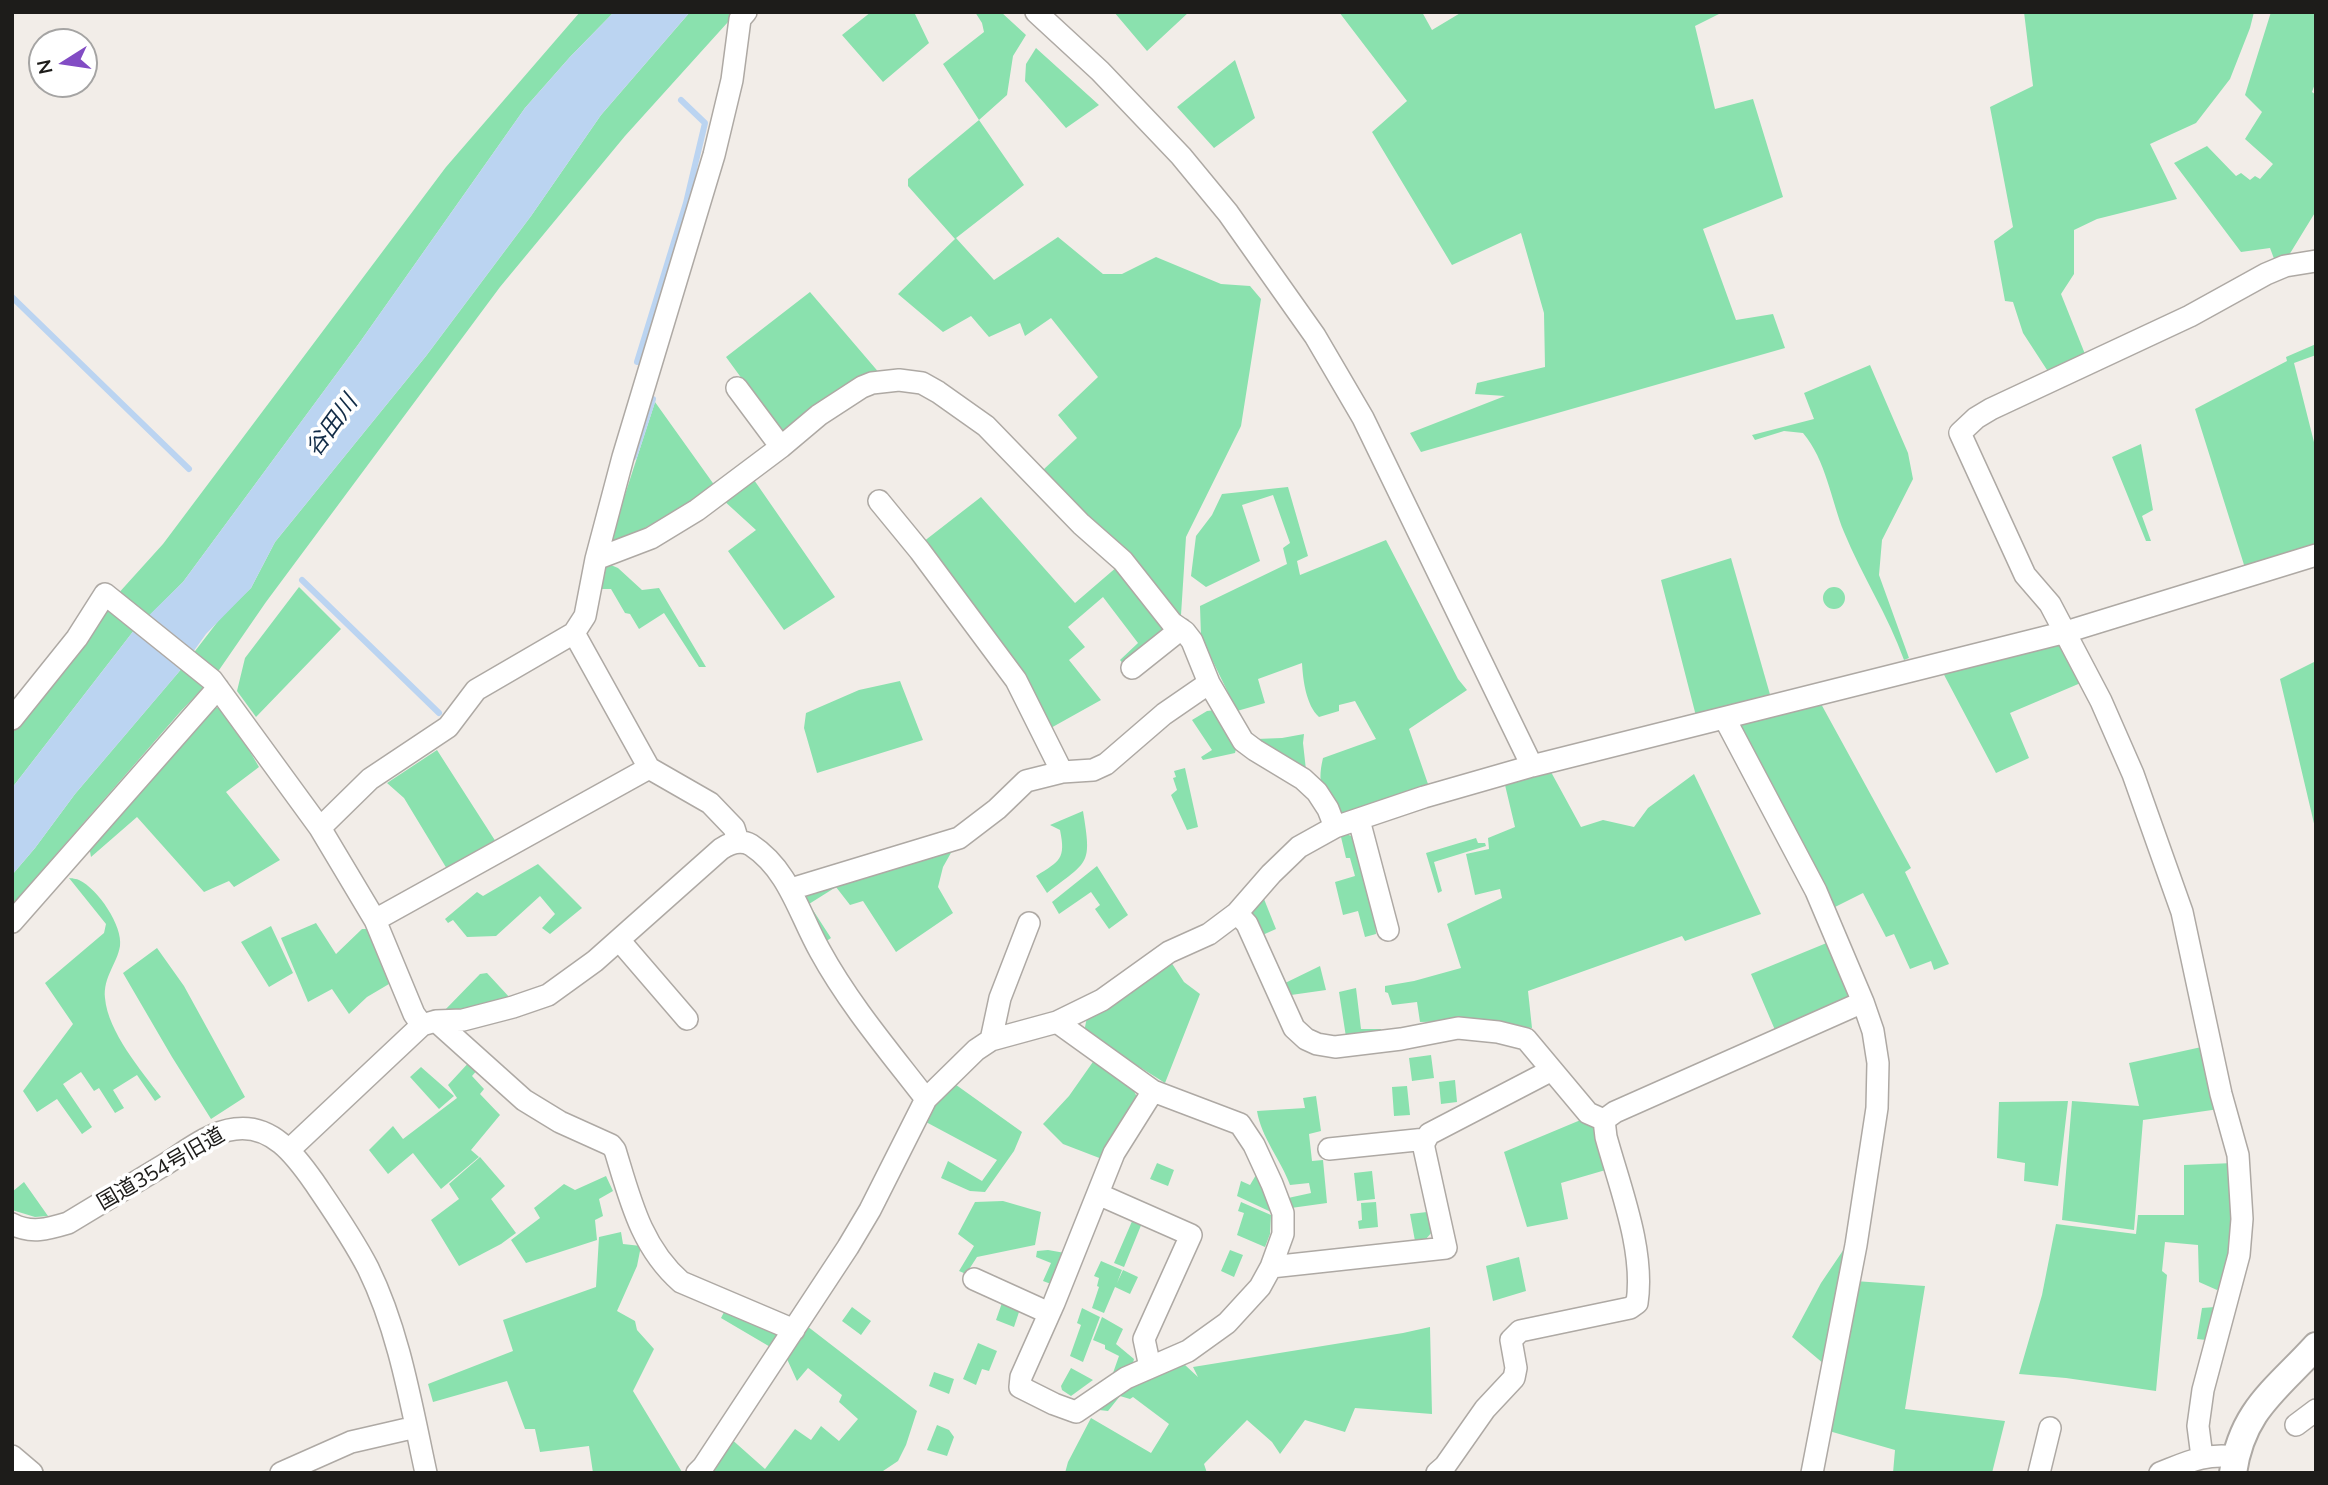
<!DOCTYPE html>
<html>
<head>
<meta charset="utf-8">
<style>
  body { margin:0 }
  #map { position:relative; width:2328px; height:1485px; overflow:hidden; background:#f2ede8; font-family:Mulish,sans-serif }
  canvas { display:block }
  .frame { position:absolute; inset:0; border:14px solid #1d1c1a; pointer-events:none }
  .north { position:absolute; left:28px; top:28px; width:70px; height:70px; box-sizing:border-box; background:#fff; border:2px solid #a5a4a3; border-radius:50%; rotate:258deg; font-size:19px; font-weight:700; line-height:28px; text-align:center; color:#1d1c1a }
  .north::after { content:''; display:block; margin:auto; width:24px; height:32px; background:#824cc4; clip-path:polygon(50% 0,100% 100%,50% 72%,0 100%) }
</style>
</head>
<body>
<div id="map">
<canvas width="2328" height="1485"></canvas>
<div class="frame"></div>
<div class="north">N</div>
</div>
<script>
const ctx = document.querySelector('canvas').getContext('2d');
ctx.lineJoin = 'round';
function paint(path, color) {
  ctx.fillStyle = color;
  ctx.fill(path, 'evenodd');
}
function strokePath(path, color, width, dash) {
  ctx.strokeStyle = color;
  ctx.lineWidth = width;
  ctx.lineCap = dash ? 'butt' : 'round';
  ctx.setLineDash(dash || []);
  ctx.stroke(path);
}
function drawText(font, color, halo, rows, align = 'center') {
  ctx.font = font + ' Mulish,"Noto Sans JP",sans-serif';
  ctx.lineWidth = 7;
  ctx.setLineDash([]);
  ctx.textBaseline = 'middle';
  ctx.strokeStyle = halo;
  ctx.fillStyle = color;
  for (const [text, x, y, turn = 0] of rows) {
    ctx.save();
    ctx.translate(x, y);
    ctx.rotate((+turn || 0) * Math.PI / 180);
    ctx.textAlign = isNaN(turn) ? turn : align;
    if (halo) ctx.strokeText(text, 0, 0);
    ctx.fillText(text, 0, 0);
    ctx.restore();
  }
}
paint(new Path2D(`
  M580 12H614L570 57 525 108 360 342 183 582 147 618 116 596 163 544 446 167Z
  M690 12H737L625 136 500 287 266 602 217 673 192 655 222 616 251 588 275 542 426 356 531 216 601 115Z
  M871 12H916L915 14 929 43 883 82 842 35Z
  M975 12H1001L1026 35 1013 56 1007 95 979 120 1024 185 956 238 994 280 1058 237 1103 274H1122L1156 257 1221 284 1250 286 1261 299 1241 426 1186 537 1181 615 1178 620 1043 470 1077 438 1058 415 1098 377 1051 318 1025 336 1020 323 989 337 971 316 943 332 898 294 955 239 908 186V179L979 120 943 64 984 32 982 23Z
  M1114 12H1189L1147 51Z
  M1339 12H1422L1432 30 1462 12H1723L1695 26 1715 109 1753 99 1783 197 1703 229 1736 320 1773 314 1785 348 1421 452 1410 433 1505 396 1475 394 1477 383 1545 367 1544 313 1521 233 1452 265 1372 132 1407 101Z
  M2024 12H2254L2250 28 2230 79 2196 123 2150 144 2177 199 2097 219 2074 230V274L2061 294 2085 354 2049 373 2023 333 2013 302 2005 301 1994 241 2013 227 1990 107 2033 86Z
  M2271 12H2316V81L2312 92 2316 95V211L2286 260 2276 264 2270 248 2241 252 2174 163 2207 146 2236 176 2241 173 2250 180 2255 176 2260 179 2273 164 2245 139 2262 112 2245 95Z
  M1036 48 1099 105 1066 128 1025 81 1026 64Z
  M1235 60 1255 118 1214 148 1177 107Z
  M810 292 881 375 783 435 726 357Z
  M2316 344V355L2294 363 2316 450V545L2245 568 2195 409 2287 361 2286 357Z
  M1870 365 1908 453 1913 479 1882 540 1879 575 1909 658 1904 660C1888 615 1862 576 1844 532 1831 500 1826 460 1803 433L1784 431 1755 440 1752 435 1814 419 1804 393Z
  M655 402 715 486 689 503 613 546 610 541Z
  M2141 444 2153 510 2142 516 2151 541H2146L2112 457Z
  M752 477 835 597 784 630 728 551 756 530 722 499Z
  M1288 487 1308 556 1297 561 1300 575 1386 540 1458 679 1467 690 1409 729 1428 784 1340 816C1324 792 1316 788 1323 758L1376 739 1355 701 1339 705V711L1319 717C1306 705 1303 680 1302 663L1258 679 1265 703 1237 711 1201 637 1200 606 1287 564 1283 548 1290 543 1273 495 1242 505 1260 561 1206 587 1191 576 1196 536 1212 515 1222 494Z
  M981 497 1075 603 1118 566 1170 629 1126 667 1120 660 1138 643 1103 597 1068 627 1085 647 1069 660 1101 700 1049 729 923 542Z
  M1731 558 1771 698 1696 716 1661 580Z
  M606 563 618 568 642 590 659 588 706 667H699L664 613 639 629 630 614 625 613 611 589H598Z
  M299 587 341 629 256 717 237 691 245 658Z
  M1823 598a11 11 0 1 1 22 0a11 11 0 1 1-22 0Z
  M107 605 135 629 12 788V731L79 649Z
  M2060 642 2083 682 2010 713 2029 758 1996 773 1942 671 1985 663Z
  M2316 661V832L2280 679Z
  M183 667 207 684 181 711 12 905V875L35 848 75 794Z
  M900 681 923 740 817 773 804 728 806 713 859 690Z
  M1820 702 1911 868 1905 872 1949 964 1934 970 1931 961 1910 969 1894 934 1886 937 1863 893 1831 909 1794 827 1739 722Z
  M210 708H219L231 719 259 767 226 792 280 860 234 887 229 881 204 892 137 817 91 857 89 846Z
  M1215 710 1237 745 1235 753 1203 760 1201 757 1212 750 1192 720 1207 711Z
  M1304 734 1303 743 1306 770 1256 739 1282 738Z
  M437 750 496 842 447 869 404 798 387 783Z
  M1185 768 1198 827 1187 830 1171 795 1177 790 1173 778 1176 777 1174 771Z
  M1551 772 1581 827 1603 820 1634 827 1648 808 1694 774 1761 914 1685 941 1682 936 1528 991 1532 1028 1469 1021 1420 1022 1417 1002 1392 1005 1388 993 1385 992V986L1414 981 1461 968 1447 924 1502 898 1500 889 1475 895 1466 854 1489 849 1488 838 1515 827 1505 785Z
  M1083 811C1092 866 1089 860 1047 893L1036 876C1060 861 1066 859 1060 830L1050 825Z
  M1347 834 1353 837 1375 918 1376 934 1365 937 1358 911 1343 915 1335 882 1355 876 1350 858H1346L1341 837Z
  M1476 838 1478 843H1485L1486 846 1434 862 1442 891 1438 893 1426 853Z
  M945 848 952 851 943 867 938 887 953 913 896 952 863 901 850 905 836 887 809 904 831 938 825 942 803 901 807 892Z
  M538 864 582 908 550 934 542 928 555 914 540 896 496 936 467 937 453 920 448 923 445 919 477 892 483 896Z
  M1097 866 1128 915 1109 929 1095 909 1100 905 1091 892 1059 914 1052 902Z
  M69 878C70 878 78 879 79 880 98 889 123 926 120 946 117 964 103 977 105 998 108 1032 141 1070 161 1097L155 1101 137 1075 113 1090 124 1108 115 1113 99 1088 94 1091 81 1072 63 1084 92 1127 82 1134 57 1099 37 1112 23 1091 73 1024 45 983 104 933 106 924Z
  M1260 899H1264L1276 929 1258 937 1248 915Z
  M316 923 336 954 362 929H369L389 984 367 997 349 1014 332 989 308 1002 281 938Z
  M271 926 293 973 269 987 241 942Z
  M1829 942 1853 996 1775 1030 1751 974Z
  M157 948 184 986 245 1097 211 1119 172 1057 123 973Z
  M1171 962 1184 982 1200 994 1165 1083 1084 1032 1087 1017Z
  M1320 966 1326 990 1284 996 1279 986Z
  M487 973 511 999 443 1012 480 974Z
  M1356 988 1361 1029H1381L1382 1034 1346 1037 1339 992Z
  M2206 1046 2219 1109 2143 1120 2134 1230 2062 1220 2072 1101 2139 1106 2129 1063Z
  M1431 1055 1434 1078 1412 1081 1409 1058Z
  M472 1059 479 1068 472 1076 484 1089 480 1094 500 1115 471 1150 479 1157 441 1189 413 1153 388 1174 369 1150 393 1126 403 1139 457 1098 448 1085Z
  M1095 1059 1131 1085 1138 1099 1102 1159 1063 1144 1043 1124 1069 1096Z
  M421 1067 454 1096 439 1109 410 1077Z
  M1455 1080 1457 1102 1441 1104 1439 1082Z
  M952 1082 1022 1132 1014 1151 985 1192 970 1191 941 1178 948 1161 982 1181 997 1160 926 1122 943 1090Z
  M1407 1086 1410 1115 1394 1116 1392 1087Z
  M1316 1096 1321 1131 1309 1134 1312 1161 1323 1160 1327 1203 1291 1208 1288 1198 1311 1193 1309 1183 1290 1185C1281 1160 1261 1137 1257 1111L1305 1108 1303 1098Z
  M2068 1101 2058 1186 2024 1181 2025 1163 1997 1158 1999 1102Z
  M1583 1119 1590 1121 1597 1132 1609 1169 1561 1183 1568 1219 1527 1227 1504 1152Z
  M480 1157 505 1186 491 1199 516 1233 501 1244 459 1266 431 1220 459 1199 449 1184Z
  M1157 1163 1174 1170 1168 1186 1150 1179Z
  M2234 1163 2235 1233 2222 1286 2217 1290 2199 1282 2198 1245 2165 1242 2162 1271 2167 1275 2156 1391 2066 1378 2019 1374 2042 1295 2056 1224 2136 1234 2138 1215H2184V1165Z
  M1372 1171 1375 1199 1357 1201 1354 1173Z
  M1256 1175 1267 1198 1271 1212 1237 1196 1241 1181 1250 1185Z
  M606 1176 613 1191 599 1199 603 1216 595 1220 597 1240 526 1263 511 1240 540 1218 534 1208 564 1184 575 1190Z
  M24 1182 48 1216 35 1217 12 1210V1192Z
  M1003 1201 1041 1212 1035 1245 977 1257 966 1274 959 1271 974 1246 958 1234 975 1202Z
  M1241 1202 1271 1215 1270 1234 1265 1247 1237 1235 1244 1213 1238 1211Z
  M1376 1202 1378 1227 1359 1229 1358 1221 1362 1220 1361 1203Z
  M1427 1212 1432 1232 1426 1239 1415 1241 1410 1214Z
  M1133 1219 1142 1223 1124 1267 1114 1263Z
  M621 1232 623 1244 641 1246 637 1266 617 1311 635 1321 637 1330 654 1349 633 1391 682 1472 593 1473 589 1446 540 1452 535 1429H525L507 1381 433 1402 428 1384 513 1351 503 1320 596 1287 599 1237Z
  M1846 1246 1824 1364 1792 1337 1821 1283Z
  M1048 1250 1065 1253 1051 1284 1043 1281 1051 1263 1036 1257 1037 1251Z
  M1230 1250 1243 1255 1234 1277 1221 1271Z
  M1519 1257 1526 1291 1493 1301 1486 1266Z
  M1101 1261 1122 1270 1117 1283 1123 1270 1138 1277 1130 1294 1115 1287 1104 1313 1092 1308 1099 1287 1097 1286 1099 1278 1094 1276Z
  M1855 1281 1925 1286 1905 1409 2005 1421 1992 1473H1893L1895 1450 1829 1431Z
  M1003 1300 1021 1306 1014 1327 996 1320Z
  M852 1307 871 1321 861 1335 842 1321Z
  M2215 1307 2206 1340 2197 1339 2202 1308Z
  M726 1308 780 1329 772 1348 721 1318Z
  M1082 1308 1100 1317 1083 1362 1070 1356 1081 1325 1077 1323Z
  M1102 1317 1123 1329 1116 1344 1134 1359 1133 1363 1113 1373 1119 1356 1105 1349V1345L1093 1340Z
  M807 1326 917 1411 906 1445 898 1461 880 1473H706L729 1437 765 1469 795 1429 811 1440 821 1426 839 1441 858 1419 839 1402 842 1395 808 1368 797 1381 787 1359Z
  M1430 1327 1432 1414 1355 1408 1345 1432 1305 1420 1280 1454 1272 1442 1247 1420 1204 1464 1207 1473H1065L1068 1462 1091 1418 1151 1453 1169 1424 1133 1397 1130 1399 1120 1396 1108 1411 1099 1410 1117 1394 1146 1376 1185 1365 1198 1377 1193 1367 1403 1333Z
  M978 1343 997 1351 989 1371 982 1369 976 1385 963 1379Z
  M1071 1368 1093 1380 1071 1396 1062 1390 1061 1386Z
  M934 1372 954 1379 949 1394 929 1386Z
  M937 1425 949 1430 954 1437 947 1456 927 1450Z`), '#8ae1ae');
paint(new Path2D(`
  M614 12H690L601 115 531 216 426 356 275 542 251 588 206 634 178 673 75 794 35 848 12 875V788L135 629 183 582 360 342 525 108 570 57Z`), '#bbd4f1');
strokePath(new Path2D(`
  M12 297 189 469
  M637 362 686 203 705 123 681 100
  M634 457 653 399
  M302 580 439 713`), '#bbd4f1', 6);
const minor = new Path2D(`
  M1036 12 1100 71 1181 156 1228 213 1315 336 1363 418 1532 766
  M737 388 781 447
  M879 501 920 551 1016 680 1062 772
  M596 559 651 538 697 510 781 447 819 415 862 387 872 383 899 380 922 383 938 392 986 426 1081 524 1123 561 1172 623 1185 632 1192 641 1209 683 1243 741 1255 750 1303 779 1317 792 1328 809 1335 827
  M574 633 649 768 710 803 734 828 738 841
  M1132 668 1181 629
  M12 719 77 638 105 594 212 680 320 828 375 920 414 1014 422 1025
  M1725 719 1816 891 1863 1002 1873 1031 1878 1063 1877 1108 1856 1245 1812 1473
  M1359 820 1388 930
  M320 828 370 779 448 727 476 690 574 633 585 616 596 559 623 457 714 155 732 80 740 19 746 12
  M791 889 959 838 997 809 1026 781 1062 772 1093 770 1106 764 1164 714 1209 683
  M1237 913 1247 924 1294 1028 1306 1039 1317 1044 1335 1047 1401 1039 1458 1028 1498 1032 1526 1039 1588 1113 1604 1120
  M375 920 649 768
  M12 922 218 688
  M619 940 687 1019
  M436 1021 524 1100 560 1122 611 1145 615 1150C630 1199 641 1247 681 1282L794 1330
  M1057 1022 1153 1091
  M991 1040 1000 998 1029 923
  M1153 1091 1240 1124 1254 1145 1272 1184 1283 1213V1234L1271 1267 1260 1287 1227 1323 1188 1351 1126 1378 1076 1412 1054 1404 1020 1387 1021 1377 1054 1303 1114 1153Z
  M1329 1149 1426 1139
  M289 1150 422 1025 436 1021 463 1020 513 1007 548 995 595 961 721 849C730 843 740 839 751 845 789 870 799 914 820 951 849 1004 889 1051 926 1099
  M1098 1194 1191 1235 1144 1339 1150 1367
  M12 1224C31 1234 48 1229 68 1223 100 1204 132 1184 164 1165 185 1152 209 1132 235 1129 272 1124 295 1155 314 1182 333 1210 352 1237 368 1268 399 1331 411 1404 426 1473
  M1271 1267 1446 1248 1424 1148V1143L1429 1134 1552 1070
  M974 1279 1049 1313
  M2296 1425 2316 1410
  M12 1456 32 1473
  M2202 1457 2198 1426 2203 1390 2239 1255 2242 1219 2238 1155 2221 1094 2182 912 2133 774 2101 701 2050 604 2025 575 1960 433 1976 418 1991 409 2190 316 2266 274 2285 266 2316 261
  M281 1473 351 1442 416 1427
  M697 1473 703 1467 848 1247 870 1210 926 1099 976 1050 991 1040 1057 1022 1102 1000 1169 952 1209 934 1237 913 1271 874 1299 847 1335 827 1424 797 1532 766 2066 632 2316 555
  M1437 1473 1445 1466 1485 1409 1514 1378 1516 1368 1511 1340 1520 1331 1630 1308 1637 1303C1645 1250 1620 1188 1606 1137L1604 1120 1615 1112 1863 1002
  M2039 1473 2050 1428
  M2160 1473C2188 1462 2205 1453 2235 1457`);
const major = new Path2D(`
  M2233 1473C2242 1410 2276 1390 2316 1346`);
strokePath(minor, '#aea9a4', 24);
strokePath(major, '#aea9a4', 30);
strokePath(minor, '#fff', 21);
strokePath(major, '#fff', 26);
drawText('21px', '#1d1c1a', '#fff', [
  ["国道354号旧道",161,1169,-30]
]);
drawText('italic 23px', '#112b46', '#fff', [
  ["谷田川",332,426,-54]
]);
</script>
</body>
</html>
